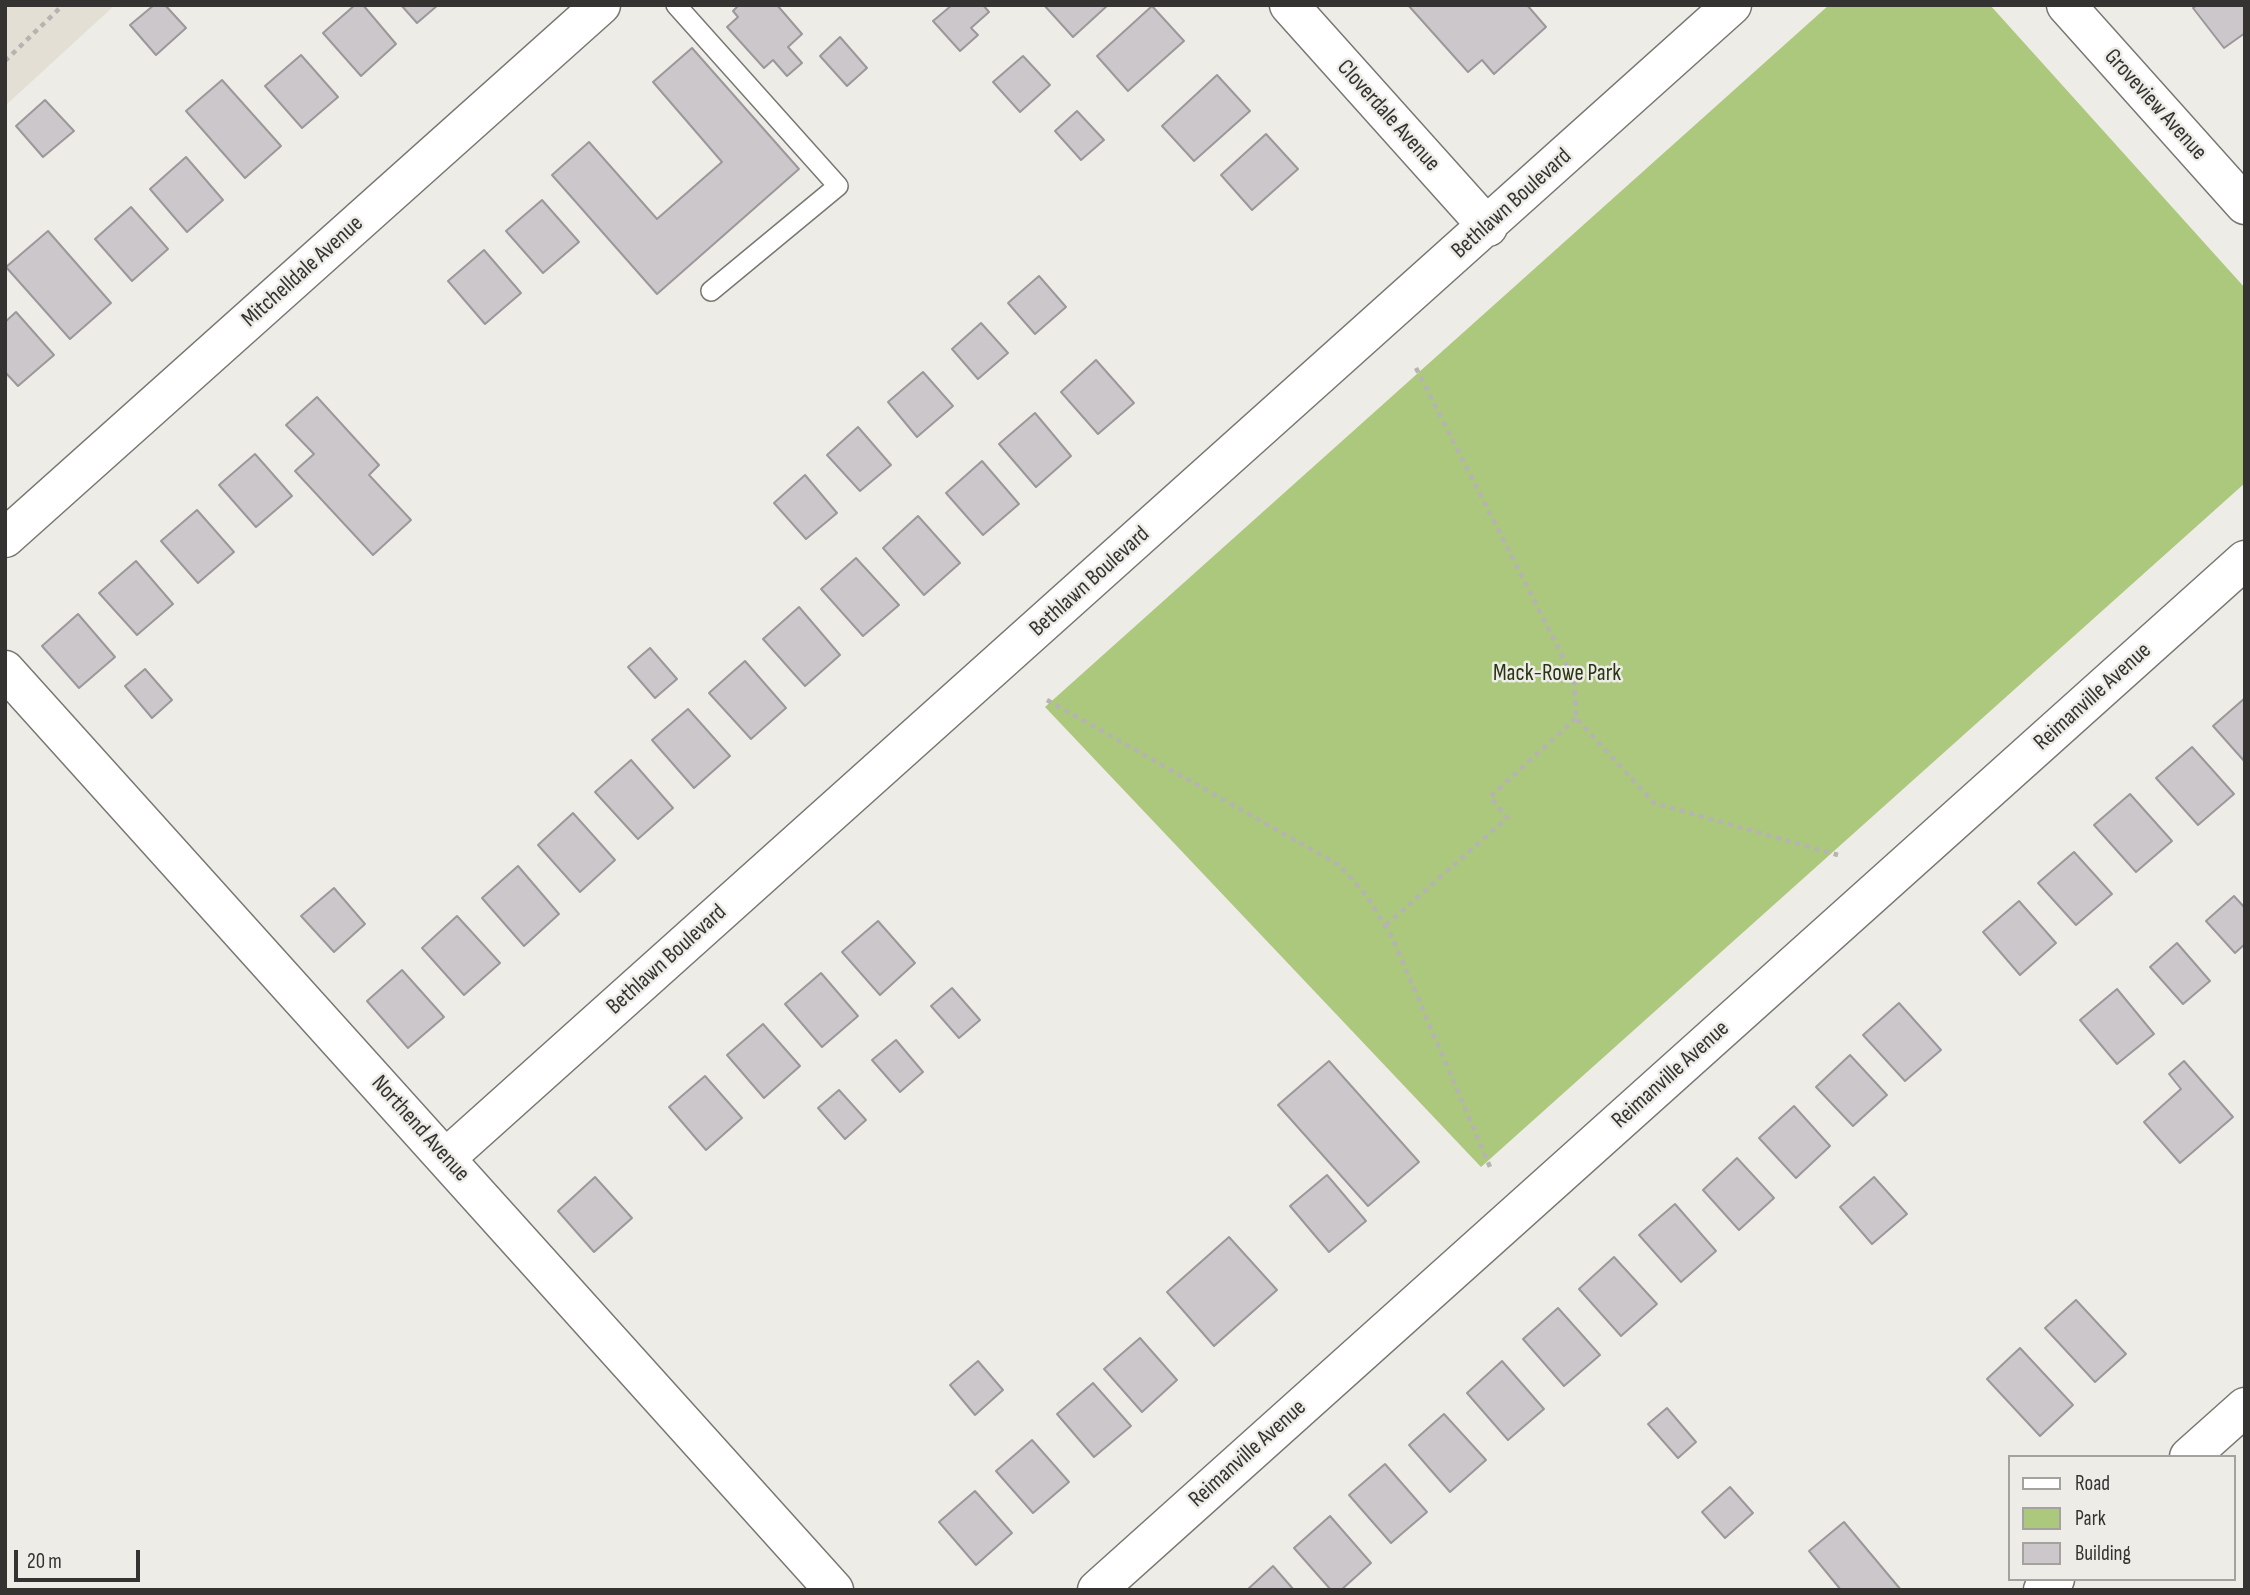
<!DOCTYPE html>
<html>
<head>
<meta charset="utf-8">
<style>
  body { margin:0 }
  #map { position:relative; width:2250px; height:1595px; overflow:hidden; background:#edece7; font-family:"Sofia Sans Condensed",sans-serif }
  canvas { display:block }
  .frame { position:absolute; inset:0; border:7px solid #343332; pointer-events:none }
  .legend { position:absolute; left:2008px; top:1455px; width:228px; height:126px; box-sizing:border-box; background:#edece7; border:2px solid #a3a29f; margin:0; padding:9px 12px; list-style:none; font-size:21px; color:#343332 }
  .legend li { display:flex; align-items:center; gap:14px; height:35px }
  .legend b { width:35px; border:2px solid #a3a29f }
  .scale { position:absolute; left:14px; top:1550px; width:126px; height:32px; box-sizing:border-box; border:4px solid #343332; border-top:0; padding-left:9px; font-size:21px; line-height:24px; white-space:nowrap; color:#343332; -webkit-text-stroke:5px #edece7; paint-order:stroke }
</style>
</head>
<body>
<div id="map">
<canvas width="2250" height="1595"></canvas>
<div class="frame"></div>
<ul class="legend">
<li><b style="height:9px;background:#fff"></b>Road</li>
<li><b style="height:19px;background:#abc87c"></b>Park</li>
<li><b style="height:19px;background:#cbc7ca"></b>Building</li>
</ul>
<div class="scale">20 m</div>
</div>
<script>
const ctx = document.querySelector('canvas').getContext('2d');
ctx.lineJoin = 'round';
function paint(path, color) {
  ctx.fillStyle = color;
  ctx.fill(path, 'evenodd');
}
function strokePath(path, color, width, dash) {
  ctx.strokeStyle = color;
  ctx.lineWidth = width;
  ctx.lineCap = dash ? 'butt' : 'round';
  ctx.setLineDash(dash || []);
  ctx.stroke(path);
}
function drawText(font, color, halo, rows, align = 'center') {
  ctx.font = font + ' "Sofia Sans Condensed",sans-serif';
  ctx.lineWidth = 5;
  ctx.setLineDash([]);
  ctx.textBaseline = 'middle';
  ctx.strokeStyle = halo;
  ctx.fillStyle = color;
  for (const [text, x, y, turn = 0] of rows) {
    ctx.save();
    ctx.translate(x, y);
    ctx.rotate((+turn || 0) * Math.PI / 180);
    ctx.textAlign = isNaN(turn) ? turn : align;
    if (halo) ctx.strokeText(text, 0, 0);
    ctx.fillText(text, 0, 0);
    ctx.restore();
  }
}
paint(new Path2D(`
  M5 5H115L5 106Z`), '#e4dfd4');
paint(new Path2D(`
  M1829 5H1990L2245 288V483L1481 1167 1045 707Z`), '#abc87c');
const building = new Path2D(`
  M154 5H165L186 28 156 55 130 25Z
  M355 5H363L396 44 361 76 323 33Z
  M401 5H438L417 23Z
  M739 5H777L802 34 788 47 802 63 787 76 773 60 764 68 727 27 738 17 733 11Z
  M952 5H983L989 12 971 28 978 35 960 51 933 21Z
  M1044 5H1108L1073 37Z
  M1408 5H1527L1546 27 1494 74 1482 60 1468 72Z
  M2197 5H2245V33L2224 48 2193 8Z
  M1152 6 1184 41 1128 91 1097 56Z
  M840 37 867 68 847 86 820 56Z
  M692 48 799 169 657 294 552 175 589 142 657 219 722 162 653 82Z
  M301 55 338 97 302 128 265 86Z
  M1023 56 1050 85 1020 112 993 82Z
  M1217 75 1250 111 1194 161 1162 126Z
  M222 80 281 146 245 178 186 111Z
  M45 100 74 131 43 157 16 126Z
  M1077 111 1104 140 1081 160 1055 131Z
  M1266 134 1298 169 1252 210 1221 175Z
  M186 157 223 200 187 232 150 189Z
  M542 200 579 242 543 273 506 231Z
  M131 207 168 249 132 281 95 239Z
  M48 231 111 303 70 339 6 267Z
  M484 250 521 293 485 324 448 281Z
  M1039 276 1066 307 1035 334 1008 303Z
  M16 312 54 355 18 386 5 372V322Z
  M981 323 1008 353 978 379 952 349Z
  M1096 360 1134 403 1098 434 1061 392Z
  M923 372 953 406 917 437 888 402Z
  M317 397 379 465 369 475 411 520 373 555 295 471 314 454 286 425Z
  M1035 413 1071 456 1036 487 999 444Z
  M858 427 891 465 860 491 827 455Z
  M255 454 292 496 256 527 219 485Z
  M982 461 1019 504 983 535 946 493Z
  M805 475 837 513 806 539 774 503Z
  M197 510 234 552 198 583 161 541Z
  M918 516 960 563 924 595 883 548Z
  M856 558 899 605 863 636 821 589Z
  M136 561 173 604 137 635 99 593Z
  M799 607 840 655 805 686 763 639Z
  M78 614 115 657 79 688 42 646Z
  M650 648 677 679 655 698 628 667Z
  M745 661 786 708 751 739 709 693Z
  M145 669 172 700 152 718 125 686Z
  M2245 698V762L2213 726Z
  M688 709 730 756 694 788 652 740Z
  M2192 747 2234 794 2198 825 2156 778Z
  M631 760 673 808 638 839 595 792Z
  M2130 794 2172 841 2136 872 2094 825Z
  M573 813 615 860 580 892 538 845Z
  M2074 852 2112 894 2076 925 2038 883Z
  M518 866 559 914 524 946 482 898Z
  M334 888 365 924 334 952 301 916Z
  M2234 896 2245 908V944L2235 953 2206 921Z
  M2019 901 2056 943 2020 975 1983 932Z
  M457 916 500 963 464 995 422 948Z
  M878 921 915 963 880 995 842 952Z
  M2177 943 2210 981 2183 1004 2150 967Z
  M402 970 444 1017 408 1048 367 1001Z
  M821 973 858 1016 822 1047 785 1004Z
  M952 988 980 1020 959 1038 931 1006Z
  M2117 989 2154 1034 2117 1064 2080 1020Z
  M1899 1003 1941 1050 1905 1081 1863 1035Z
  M763 1024 800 1066 764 1098 727 1055Z
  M896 1040 923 1072 900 1092 872 1060Z
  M1850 1055 1887 1095 1853 1126 1816 1087Z
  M1329 1061 1419 1162 1368 1206 1278 1105Z
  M2184 1061 2233 1117 2180 1163 2144 1122 2181 1089 2169 1074Z
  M705 1076 742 1118 706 1150 669 1107Z
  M839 1090 866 1120 845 1139 818 1108Z
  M1794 1106 1830 1146 1796 1178 1759 1138Z
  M1737 1158 1774 1198 1739 1230 1703 1190Z
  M1327 1175 1366 1221 1329 1252 1290 1206Z
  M595 1177 632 1218 594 1252 558 1211Z
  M1874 1177 1907 1214 1872 1244 1840 1207Z
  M1675 1204 1716 1251 1681 1282 1639 1235Z
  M1229 1237 1277 1290 1214 1346 1167 1292Z
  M1614 1257 1657 1304 1621 1336 1579 1289Z
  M2076 1300 2126 1354 2095 1382 2045 1328Z
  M1558 1308 1600 1355 1564 1386 1523 1339Z
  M1140 1338 1177 1380 1142 1412 1104 1369Z
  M2020 1348 2073 1405 2040 1436 1987 1379Z
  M978 1361 1003 1390 975 1415 950 1385Z
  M1502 1361 1544 1409 1508 1440 1467 1393Z
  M1093 1383 1131 1426 1094 1457 1057 1414Z
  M1667 1408 1696 1442 1678 1458 1648 1424Z
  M1444 1414 1486 1460 1450 1492 1409 1445Z
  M1032 1440 1069 1482 1033 1513 996 1471Z
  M1385 1464 1427 1512 1391 1543 1349 1495Z
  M1730 1487 1753 1513 1725 1538 1702 1512Z
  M975 1491 1012 1533 976 1565 939 1522Z
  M1330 1516 1371 1563 1341 1590H1331L1294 1548Z
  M1844 1522 1901 1590H1841L1809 1551Z
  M1273 1566 1294 1590H1247Z`);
paint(building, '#cbc7ca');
strokePath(building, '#9b979a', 2);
const service = new Path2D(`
  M676 5 838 186 711 291`);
const minor = new Path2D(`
  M1289 5 1488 227
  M2066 5 2245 205
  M5 538 601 5
  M5 670 834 1590
  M446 1158 1732 5
  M2189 1457 2245 1407
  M1097 1590 2245 560
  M2043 1590 2055 1579`);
strokePath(service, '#787773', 22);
strokePath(minor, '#787773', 41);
strokePath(new Path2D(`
  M5 61 63 5
  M1416 368 1574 679 1576 718 1654 803 1838 855
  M1047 700 1339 865 1366 895 1392 937 1490 1167
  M1386 925 1507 818 1490 797 1576 718`), '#b5b4b0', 4.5, [5, 5]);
strokePath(service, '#fff', 19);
strokePath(minor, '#fff', 38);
drawText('23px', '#343332', '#edece7', [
  ["Groveview Avenue",2155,105,48],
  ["Cloverdale Avenue",1388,116,48],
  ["Bethlawn Boulevard",1512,204,-42],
  ["Mitchelldale Avenue",303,272,-42],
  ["Bethlawn Boulevard",1090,582,-42],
  ["Reimanville Avenue",2093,697,-42],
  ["Bethlawn Boulevard",667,960,-42],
  ["Reimanville Avenue",1671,1075,-42],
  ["Northend Avenue",420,1129,48],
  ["Reimanville Avenue",1248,1454,-42]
]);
drawText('23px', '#293612', '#edece7', [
  ["Mack-Rowe Park",1557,674]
]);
</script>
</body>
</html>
